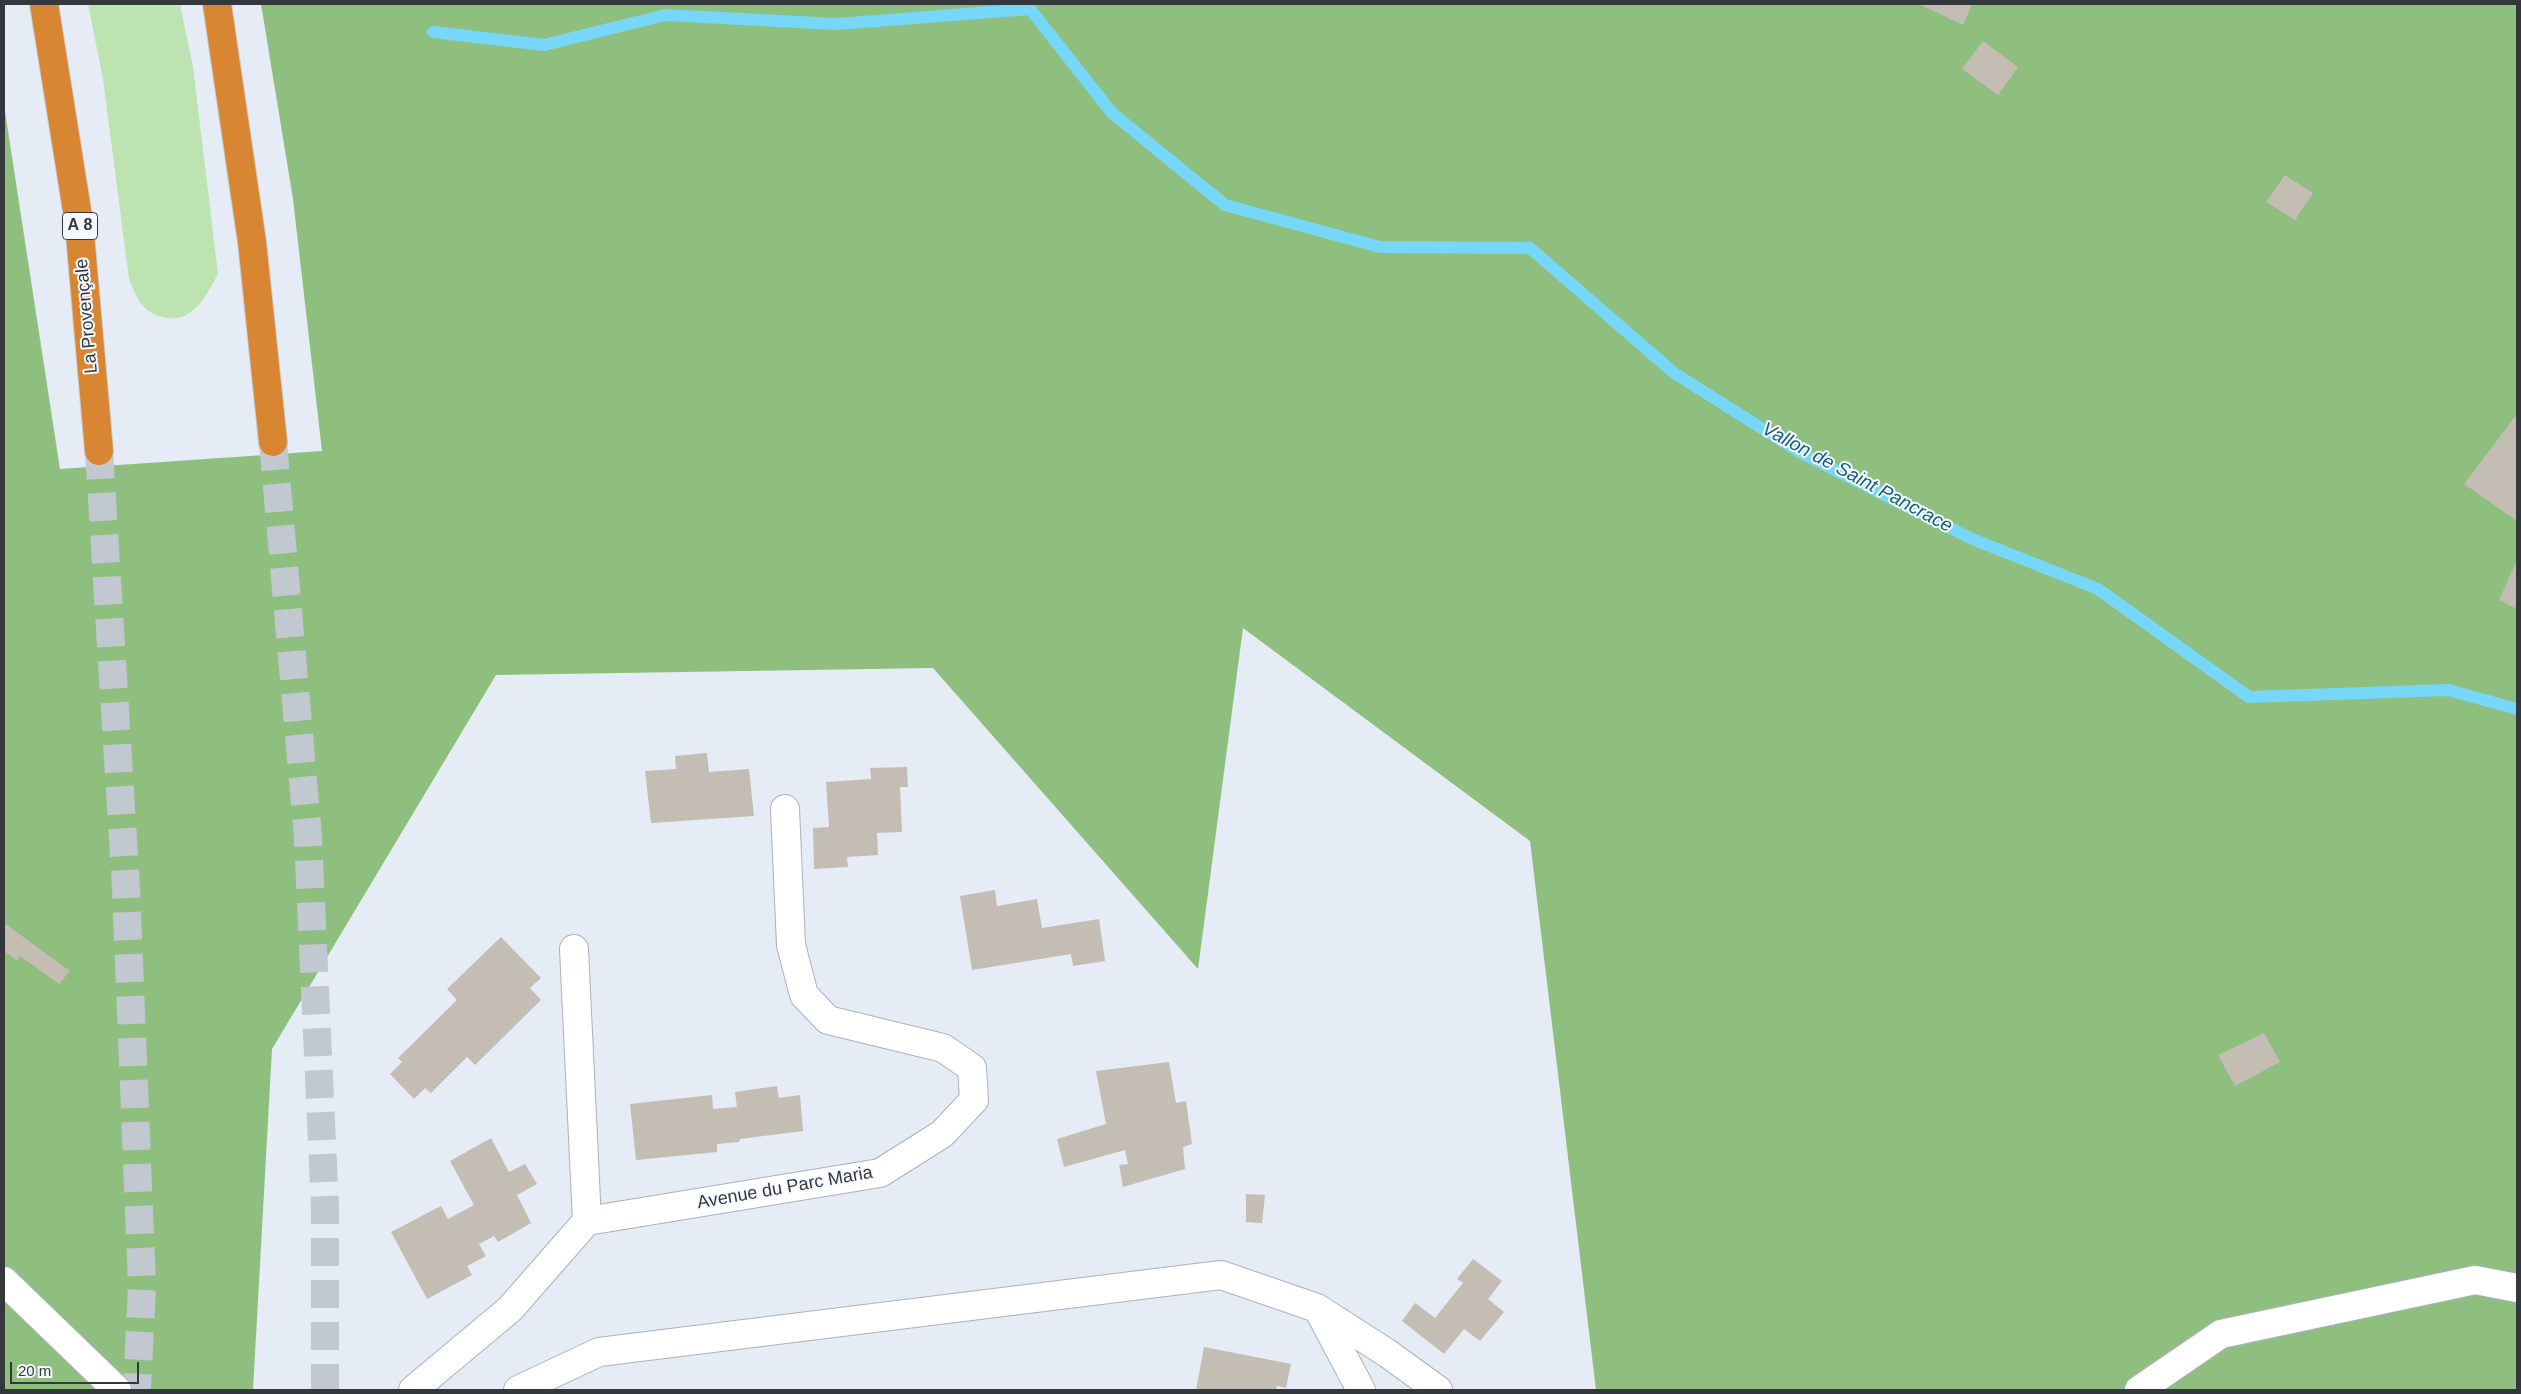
<!DOCTYPE html>
<html>
<head>
<meta charset="utf-8">
<style>
  body { margin:0 }
  #map { position:relative; width:2521px; height:1394px; overflow:hidden; background:#e5ecf5; font-family:Arial,sans-serif }
  canvas { display:block }
  .frame { position:absolute; inset:0; border:5px solid #34373b; pointer-events:none }
  .scale { position:absolute; left:10px; top:1362px; width:129px; height:22px; box-sizing:border-box; border:2px solid #34373b; border-top:0; padding-left:6px; font-size:15px; line-height:18px; white-space:nowrap; color:#34373b; -webkit-text-stroke:4px #f5f9ff; paint-order:stroke }
</style>
</head>
<body>
<div id="map">
<canvas width="2521" height="1394"></canvas>
<div class="frame"></div>
<div class="scale">20 m</div>
</div>
<script>
const ctx = document.querySelector('canvas').getContext('2d');
ctx.lineJoin = 'round';
function paint(path, color) {
  ctx.fillStyle = color;
  ctx.fill(path, 'evenodd');
}
function strokePath(path, color, width, dash) {
  ctx.strokeStyle = color;
  ctx.lineWidth = width;
  ctx.lineCap = dash ? 'butt' : 'round';
  ctx.setLineDash(dash || []);
  ctx.stroke(path);
}
function drawText(font, color, halo, rows, align = 'center') {
  ctx.font = font + ' Arial,sans-serif';
  ctx.lineWidth = 4;
  ctx.setLineDash([]);
  ctx.textBaseline = 'middle';
  ctx.strokeStyle = halo;
  ctx.fillStyle = color;
  for (const [text, x, y, turn = 0] of rows) {
    ctx.save();
    ctx.translate(x, y);
    ctx.rotate((+turn || 0) * Math.PI / 180);
    ctx.textAlign = isNaN(turn) ? turn : align;
    if (halo) ctx.strokeText(text, 0, 0);
    ctx.fillText(text, 0, 0);
    ctx.restore();
  }
}
paint(new Path2D(`
  M88 4H180L193 67 218 274C207 294 194 322 167 318 157 316 151 314 143 306 137 299 133 288 129 279L103 79Z`), '#bde3b0');
paint(new Path2D(`
  M261 4H2517V1390H1596L1530 841 1243 628 1198 969 933 668 496 675 272 1049 253 1390H4V105L60 469 322 451 293 199Z`), '#8fbf7e');
strokePath(new Path2D(`
  M433 32 544 45 665 15 837 24 1030 9 1112 113 1225 205 1380 247 1530 248 1674 373 1801 453 1972 539 2098 589 2249 697 2448 690 2517 709`), '#77d7f9', 12);
paint(new Path2D(`
  M1919 4H1972L1963 25Z
  M1983 41 2018 67 1998 95 1962 69Z
  M2285 175 2313 193 2295 220 2266 202Z
  M2517 414V521L2464 484Z
  M2517 560V609L2499 600Z
  M707 753 709 772 749 769 754 816 651 823 645 771 676 769 675 756Z
  M907 767 908 787H900L902 832 877 833 878 855 847 857 848 867 814 869 813 828 829 827 826 782 871 779 870 768Z
  M995 890 997 906 1037 899 1042 928 1099 919 1105 961 1073 966 1071 954 972 970 960 896Z
  M4 923 70 971 59 984 20 956 18 961 4 951Z
  M501 937 541 978 530 988 541 1000 475 1065 467 1057 431 1093 425 1088 414 1099 390 1074 402 1062 398 1058 457 1000 447 989Z
  M2264 1033 2280 1062 2235 1086 2218 1055Z
  M1169 1062 1176 1103 1186 1101 1192 1144 1183 1147 1185 1169 1123 1187 1119 1165 1128 1164 1125 1150 1064 1167 1057 1139 1106 1124 1096 1071Z
  M777 1086 779 1098 800 1095 803 1131 740 1139 739 1142 717 1144V1152L636 1160 630 1104 712 1095 713 1109 737 1107 735 1092Z
  M491 1138 509 1172 525 1164 537 1184 517 1195 531 1223 498 1242 494 1236 479 1244 486 1256 467 1266 472 1275 427 1299 391 1232 441 1206 448 1219 474 1205 450 1161Z
  M1246 1194 1265 1195 1262 1223 1246 1222Z
  M1473 1259 1502 1281 1488 1299 1504 1312 1480 1341 1464 1329 1444 1354 1402 1321 1415 1303 1435 1318 1463 1283 1457 1279Z
  M1204 1347 1291 1364 1286 1388 1277 1386 1276 1390H1196Z`), '#c3bdb4');
strokePath(new Path2D(`
  M273 442 308 837 325 1208V1390
  M99 451 126 888 142 1286 137 1390`), '#c2c8d0', 28, [28, 14]);
const minor = new Path2D(`
  M574 949 587 1221
  M4 1281 117 1390
  M1318 1309 1361 1390
  M413 1390 510 1309 587 1221 880 1173 942 1134 974 1100 972 1068 943 1048 828 1020 804 995 791 945 785 809
  M518 1390 599 1352 1221 1275 1317 1308 1387 1353 1438 1390
  M2139 1390 2221 1334 2475 1280 2517 1288`);
const highway = new Path2D(`
  M44 4 79 223 99 451
  M217 4 252 242 273 442`);
strokePath(minor, '#acb2ba', 30);
strokePath(highway, '#cacbcc', 30);
strokePath(minor, '#fff', 28);
strokePath(highway, '#d98633', 28);
for (const [x, y, w] of [
  [80,226,35]
]) {
  const box = new Path2D();
  box.roundRect(x - w / 2, y - 13.5, w, 27, 4);
  ctx.fillStyle = '#f5f9ff';
  ctx.fill(box);
  strokePath(box, '#34373b', 1);
}
drawText('bold 16px', '#34373b', null, [
  ["A 8",80,226]
]);
drawText('18px', '#34373b', '#f5f9ff', [
  ["La Provençale",87,316,-95],
  ["Avenue du Parc Maria",785,1188,-10]
]);
drawText('italic 19px', '#136178', '#f5f9ff', [
  ["Vallon de Saint Pancrace",1857,478,28]
]);
</script>
</body>
</html>
